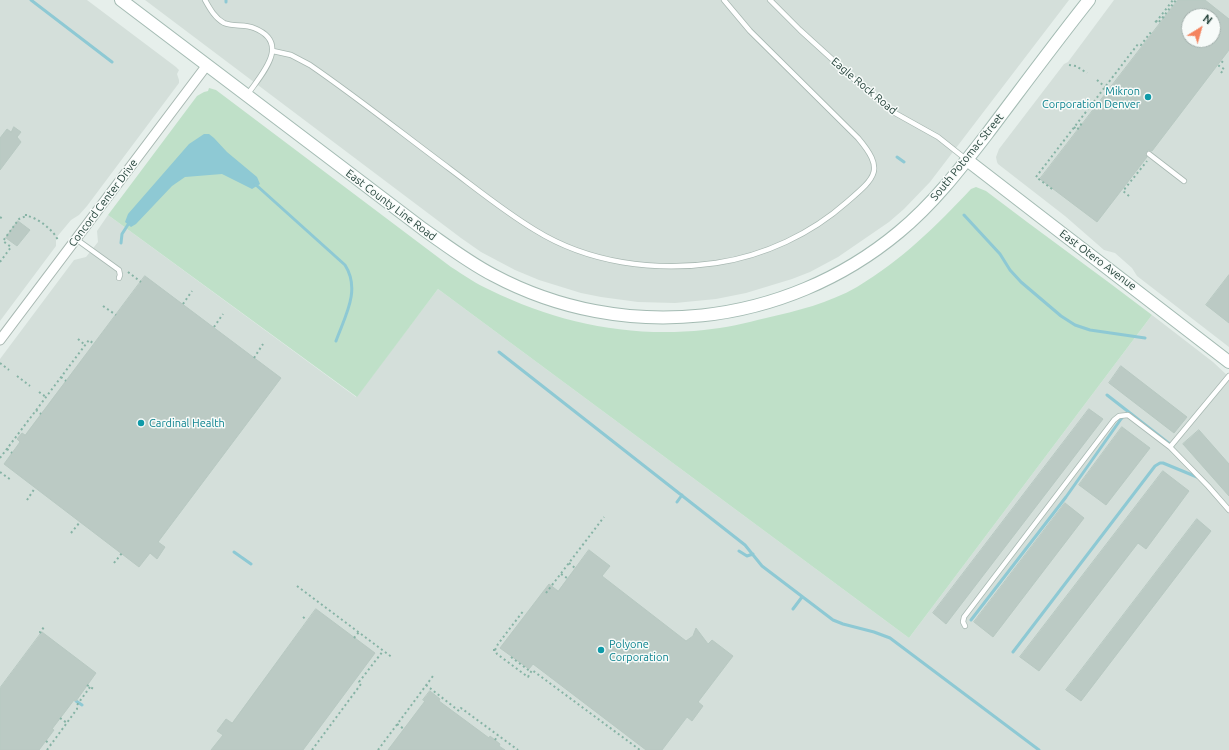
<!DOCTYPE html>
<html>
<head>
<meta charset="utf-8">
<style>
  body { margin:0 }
  #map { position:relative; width:1229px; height:750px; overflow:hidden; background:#e6efeb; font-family:Ubuntu,sans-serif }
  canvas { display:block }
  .north { position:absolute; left:1181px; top:8px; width:40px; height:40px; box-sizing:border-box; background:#f7fbf9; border:1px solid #a3b1ad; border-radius:50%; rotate:37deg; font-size:11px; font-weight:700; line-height:16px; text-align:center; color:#24423a }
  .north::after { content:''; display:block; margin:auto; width:14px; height:18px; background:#f4845f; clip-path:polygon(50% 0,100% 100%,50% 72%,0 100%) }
</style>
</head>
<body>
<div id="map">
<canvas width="1229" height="750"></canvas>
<div class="north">N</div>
</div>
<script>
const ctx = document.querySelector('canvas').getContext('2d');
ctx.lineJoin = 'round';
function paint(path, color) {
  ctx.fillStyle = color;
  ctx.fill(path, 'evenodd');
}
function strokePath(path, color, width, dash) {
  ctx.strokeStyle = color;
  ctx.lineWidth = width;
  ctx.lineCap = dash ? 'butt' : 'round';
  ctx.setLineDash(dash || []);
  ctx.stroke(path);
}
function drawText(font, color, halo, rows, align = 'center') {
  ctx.font = font + ' Ubuntu,sans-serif';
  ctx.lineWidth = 3;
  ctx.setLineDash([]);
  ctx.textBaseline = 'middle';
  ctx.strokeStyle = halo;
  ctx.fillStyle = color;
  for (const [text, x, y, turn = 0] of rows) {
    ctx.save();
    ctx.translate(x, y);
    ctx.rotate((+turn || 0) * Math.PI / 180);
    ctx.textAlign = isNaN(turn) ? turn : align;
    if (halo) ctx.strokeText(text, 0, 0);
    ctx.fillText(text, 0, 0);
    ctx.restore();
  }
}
paint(new Path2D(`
  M0 0H87L176 67 179 70 177 74 179 80V83L87 206 79 215 71 220 56 238V246L0 321Z
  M145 0H1069L930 182 904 209 889 222 838 257 810 272 792 279 746 293 716 299 675 303 638 302 601 297 581 293 539 280 515 270 481 252 461 238Z
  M1114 0H1229V347L1137 276 1132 268 1115 253 1104 250 1065 216 998 164 997 162 996 157 999 149 1064 64 1068 62ZM1189 16H1213V40H1189Z
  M108 215 356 397 438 289 909 638 1152 315 1213 362 1229 377V750H0V359L74 260 86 257 98 242 97 231Z`), '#d4dfda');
paint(new Path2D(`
  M209 88 216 90 451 267C464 275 476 284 490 290 557 323 630 338 704 330 725 328 746 323 766 318 797 311 829 303 857 287 902 260 936 226 971 189L976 187 986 191C1041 233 1097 273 1152 315L909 638 438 289 357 397 108 215 197 96 204 92 208 91Z`), '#bfe0c8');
paint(new Path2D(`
  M204 134H209L214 138 227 152 257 177 260 184 252 189 222 174 185 177 172 186 136 224 131 227 125 222 128 214 189 144Z`), '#8ec9d4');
strokePath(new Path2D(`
  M31 0 112 62
  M226 0V2
  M897 157 904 162
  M255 184 345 265C361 290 345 316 336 341
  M964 215 1000 254 1010 270 1021 282 1061 316 1075 325 1090 330 1145 338
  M121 243 122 234 129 223
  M499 352 745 545 762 566 833 620 843 624 874 632 890 638 1039 750
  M1107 395 1171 445
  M677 502 682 495
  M739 551 747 556 753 554
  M234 552 251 564
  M793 609 802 597
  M971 620 1066 497 1121 419 1124 415 1130 413
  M1013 652 1155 466 1160 463H1163L1197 477
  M76 701 82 705`), '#8ec9d4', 3);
const building = new Path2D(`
  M1178 0H1205L1229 19V50L1152 151 1148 150 1146 152 1145 155 1147 157 1097 222 1040 179ZM1189 16H1213V40H1189Z
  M14 127 21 132 17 137 21 142 0 170V138L7 129 11 132Z
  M18 221 30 230 17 246 6 238Z
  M1229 275V323L1206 305Z
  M145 276 281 378 158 542 165 547 157 559 150 553 139 567 4 464 20 442 17 439 22 433 25 435Z
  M1121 366 1187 417 1174 433 1109 383Z
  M1089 409 1103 419 946 624 933 613Z
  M1122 427 1150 448 1106 505 1079 485Z
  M1199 430 1229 464V496L1183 444Z
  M1163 471 1189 491 1146 549 1138 543 1039 671 1020 657Z
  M1065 503 1084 518 993 637 974 622Z
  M1197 519 1211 531 1081 701 1066 690Z
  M589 550 610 566 602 576 686 641 693 636 696 628 708 644 712 640 733 656 698 702 703 706 692 721 687 717 662 750H646L533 664 529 669 500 648 549 584 558 591Z
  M316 609 375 653 303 750H211L223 735 217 731 226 719 232 723Z
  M42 632 96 673 76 701 74 700 52 729 54 730 39 750H0V688Z
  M430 691 440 699 439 701 489 738 490 736 500 744 499 746 505 750H388L425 701 423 700Z`);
paint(building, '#bbcac4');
strokePath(building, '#b8c9c2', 1);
const lane = new Path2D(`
  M205 0C210 9 215 18 224 23 234 27 245 24 254 28 292 43 261 75 247 95
  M770 0 800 30 855 80 881 102 895 113 938 137 967 160
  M273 51 291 55 310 65C358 98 403 134 450 169 478 190 505 212 535 230 588 263 655 272 716 263 764 256 811 234 847 202 876 177 885 170 858 138L750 31 724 0
  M1149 154 1184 181
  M76 239 119 270 120 275 119 278
  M1170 447 1229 376
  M965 626 963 622 964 617 1114 420 1119 416 1128 415 1170 447 1208 486 1229 510`);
const street = new Path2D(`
  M0 340 207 65`);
const secondary = new Path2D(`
  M121 0C189 52 258 104 327 156 359 180 391 205 423 229 446 245 468 262 493 275 624 345 785 327 899 232 933 204 960 169 987 134 1021 89 1054 44 1089 0
  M967 160 1229 362`);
strokePath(lane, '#a8b8b2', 6);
strokePath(street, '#a8b8b2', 11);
strokePath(secondary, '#a4bbb3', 14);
strokePath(new Path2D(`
  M1164 18 1163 17 1176 0
  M1155 21 1158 23 1163 17
  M1156 22 1173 0
  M1069 65 1076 66 1087 73
  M1221 73 1224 69 1219 66 1223 61 1222 60
  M1097 80 1105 87
  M1074 127 1077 130 1082 123 1083 124
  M1052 189 1036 177 1138 44 1141 45 1150 33 1151 34
  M1129 196 1123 191 1147 161
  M26 214V216C36 216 56 232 58 241
  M0 217 3 219
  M0 262 11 247 3 241 19 219 26 216
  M128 272 141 282
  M183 304 192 291
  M103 306 116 315
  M214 327 223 314
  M78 339 85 345
  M254 358 263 344
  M0 363 9 370
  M17 376 30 386
  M61 377 66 381
  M39 392 46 397
  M36 410 41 414
  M7 449 12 453
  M0 458 89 340 94 344
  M0 472 11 480
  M27 500 35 488
  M71 533 80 522
  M114 563 122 553
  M569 563 575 568
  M561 574 567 578
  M297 586 393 658
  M546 593 604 517
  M303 617 307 620
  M41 633 40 632 45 626
  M354 638 359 632
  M493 650H495L497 654 528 677 532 670 640 750
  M495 650 498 644 524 610
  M511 657 531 672
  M87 685 95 690
  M426 685 459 711 461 708 518 750
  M60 718 67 723
  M397 724 404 729
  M495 740 498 735
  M46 741 51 745
  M47 750 77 709V705L90 687
  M312 750 361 684 359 682 383 651
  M378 750 433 676`), '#86b3a5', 2, [2, 3]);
strokePath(lane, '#fff', 4.5);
strokePath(street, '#fff', 9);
strokePath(secondary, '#fff', 12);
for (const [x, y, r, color] of [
  [1148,97,4,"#0f9aa8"],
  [141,423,4,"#0f9aa8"],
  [601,650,4,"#0f9aa8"]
]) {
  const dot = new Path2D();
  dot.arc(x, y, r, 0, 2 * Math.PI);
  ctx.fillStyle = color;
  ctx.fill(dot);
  strokePath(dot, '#f7fbf9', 1.5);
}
drawText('11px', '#24423a', '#f7fbf9', [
  ["Eagle Rock Road",864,86,40],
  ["South Potomac Street",967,157,-51],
  ["Concord Center Drive",103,203,-53],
  ["East County Line Road",391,205,37],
  ["East Otero Avenue",1098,260,37]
]);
drawText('11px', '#0d838f', '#f7fbf9', [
  ["Mikron",1140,91,"right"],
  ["Corporation Denver",1140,104,"right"],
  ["Cardinal Health",149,423],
  ["Polyone",609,644],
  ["Corporation",609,657]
], 'left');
</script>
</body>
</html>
